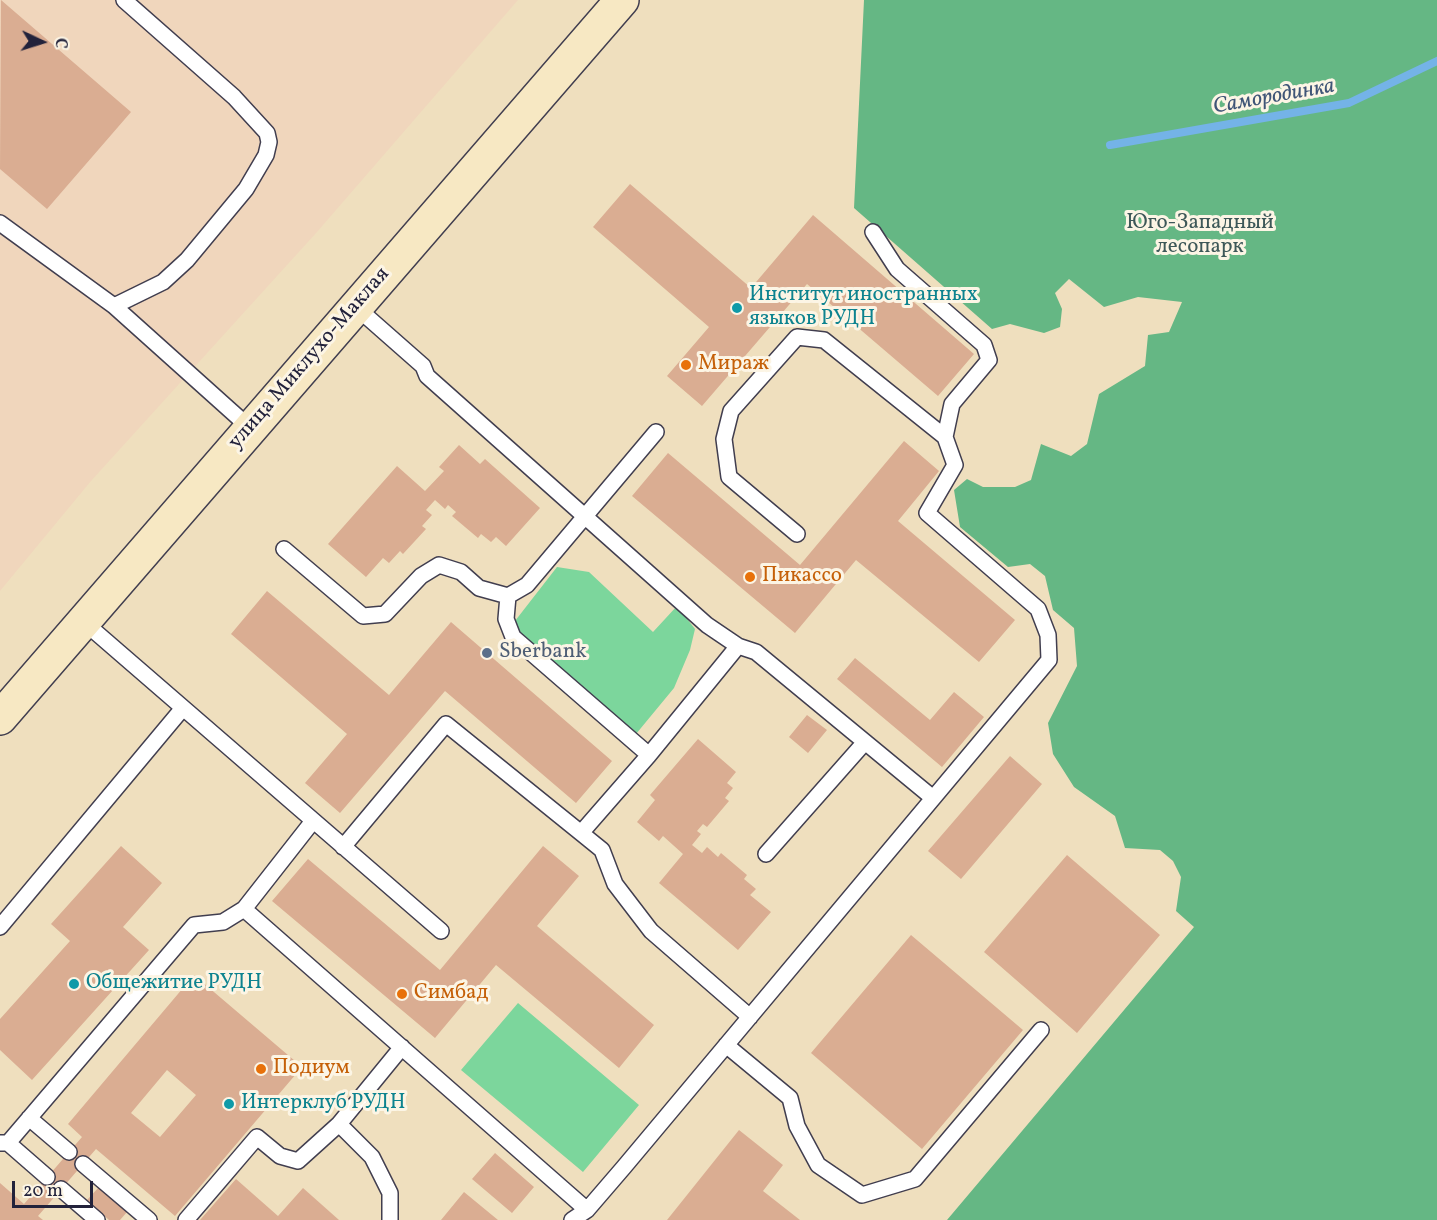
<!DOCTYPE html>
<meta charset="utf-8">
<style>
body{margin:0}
#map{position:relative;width:1437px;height:1220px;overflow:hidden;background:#efdfbe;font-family:Vollkorn,serif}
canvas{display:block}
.north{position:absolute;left:12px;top:12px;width:60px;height:60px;-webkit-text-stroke:4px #fcf5e5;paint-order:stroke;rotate:94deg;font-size:16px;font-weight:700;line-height:24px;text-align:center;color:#22223b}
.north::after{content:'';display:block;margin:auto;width:21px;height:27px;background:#22223b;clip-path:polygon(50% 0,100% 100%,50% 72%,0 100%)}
.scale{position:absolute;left:12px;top:1181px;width:81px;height:27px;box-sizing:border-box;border:3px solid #22223b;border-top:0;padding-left:8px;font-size:18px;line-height:21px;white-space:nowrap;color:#22223b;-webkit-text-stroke:4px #fcf5e5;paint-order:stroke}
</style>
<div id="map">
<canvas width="1437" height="1220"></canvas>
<div class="north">С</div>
<div class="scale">20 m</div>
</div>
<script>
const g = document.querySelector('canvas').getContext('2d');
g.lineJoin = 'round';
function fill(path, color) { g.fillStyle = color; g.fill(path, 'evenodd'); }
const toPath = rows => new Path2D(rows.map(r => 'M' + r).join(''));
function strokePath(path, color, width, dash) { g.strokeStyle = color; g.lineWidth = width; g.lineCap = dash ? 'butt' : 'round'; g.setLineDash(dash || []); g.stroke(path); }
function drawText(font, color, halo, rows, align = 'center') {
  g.font = font + ' Vollkorn,serif'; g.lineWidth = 6; g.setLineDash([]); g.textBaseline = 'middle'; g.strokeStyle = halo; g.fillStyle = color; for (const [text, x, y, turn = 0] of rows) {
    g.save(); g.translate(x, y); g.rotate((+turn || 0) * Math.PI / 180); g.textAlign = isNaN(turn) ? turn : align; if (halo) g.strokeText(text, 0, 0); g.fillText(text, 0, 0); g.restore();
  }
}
const built = toPath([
 [0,0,518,0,317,232,91,481,0,591]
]);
const green = toPath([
 [557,567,589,572,653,632,677,606,695,629,690,650,674,688,636,734,518,634,515,621],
 [518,1003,639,1105,583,1172,461,1070]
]);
const forest = toPath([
 [864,0,1437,0,1437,1220,947,1220,1194,927,1176,911,1181,877,1173,861,1160,850,1125,848,1115,816,1074,787,1053,754,1048,723,1077,666,1074,628,1053,610,1045,576,1030,564,1008,567,960,527,954,490,967,479,983,487,1015,487,1031,480,1041,444,1071,456,1087,444,1099,394,1145,366,1148,335,1169,332,1182,302,1138,297,1104,307,1069,279,1055,293,1062,309,1060,327,1044,333,1010,324,992,329,854,208]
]);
const stream = toPath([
 [1110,145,1349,103,1437,61]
]);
const building = toPath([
 [1,0,131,112,47,209,0,169],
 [630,184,751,288,813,215,974,354,938,396,807,284,702,406,667,376,709,327,593,227],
 [904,441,939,471,898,521,1015,620,979,662,856,560,795,633,632,496,668,453,800,565],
 [459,445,480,464,485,459,540,508,506,546,496,537,491,542,481,534,478,538,452,516,456,512,448,505,445,509,435,500,426,510,432,515,422,526,426,529,403,554,400,551,389,563,383,558,366,577,328,544,397,466,425,491,444,471,439,467],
 [267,591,389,695,451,622,612,761,576,803,445,691,340,813,305,783,347,734,231,634],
 [855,658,930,720,954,692,984,717,942,767,837,679],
 [807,715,827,730,808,753,789,737],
 [698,739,736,772,727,783,733,788,725,798,729,801,707,827,703,824,697,831,701,834,692,845,702,853,707,847,718,857,721,853,747,875,744,879,756,889,750,895,771,912,738,950,659,883,683,854,663,836,659,841,637,822,655,800,650,795],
 [1010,756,1042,784,961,879,928,851],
 [121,846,162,883,123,927,149,950,32,1080,0,1050,0,1019,70,941,51,924],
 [543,846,579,876,537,926,654,1025,619,1068,496,965,435,1038,272,901,308,859,440,970],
 [1067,855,1160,935,1077,1033,984,952],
 [911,935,1023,1030,922,1149,811,1053],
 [194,975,302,1067,175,1216,96,1149,38,1216,43,1220,0,1220,0,1183,24,1204,82,1137,68,1124],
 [167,1070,196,1095,160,1137,131,1113],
 [739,1130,783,1165,763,1191,800,1220,667,1220],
 [495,1153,534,1187,512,1213,472,1179],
 [236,1179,278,1216,303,1188,339,1220,200,1220],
 [99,1187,127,1212,120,1220,109,1220,87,1200],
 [464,1192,498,1220,441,1220]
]);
const lane = toPath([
 [124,0,234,97,267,133,269,142,266,155,246,189,187,260,163,282,114,306,250,428],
 [0,223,114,306],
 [873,232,897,269,984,345,989,360,952,404,945,437],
 [356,307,423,366,427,376,707,625,738,646,756,652,933,798],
 [284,549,363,616,385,614,421,576,439,565,461,572,479,588,508,596,527,585,656,432],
 [84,622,441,931],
 [649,755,738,646],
 [581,833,602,850,615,884,651,931,750,1017],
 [343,847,446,724,581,833,649,755,513,637,506,619,508,596],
 [766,854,865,742],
 [244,909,587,1210],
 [0,927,183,708],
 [726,1045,790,1098,797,1126,818,1165,862,1195,915,1179,1041,1030],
 [29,1118,69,1152],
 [339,1124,402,1047],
 [0,1143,8,1143,194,925,223,922,244,909,313,821],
 [8,1143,47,1177],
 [83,1164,149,1220],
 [61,1189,97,1220],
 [186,1220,257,1137,280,1156,298,1161,339,1124,372,1157,390,1193,390,1220],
 [572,1220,587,1210,624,1167,1049,660,1048,635,1038,609,927,513,955,465,945,437,824,340,797,337,731,411,724,439,729,477,797,534]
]);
const secondary = toPath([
 [0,718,622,0]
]);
const markers = [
 [737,308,6,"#0f9aa8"],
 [686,365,6,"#e8710a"],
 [750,577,6,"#e8710a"],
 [487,653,6,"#5c6f8a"],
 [74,984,6,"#0f9aa8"],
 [402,994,6,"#e8710a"],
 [261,1069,6,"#e8710a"],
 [229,1104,6,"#0f9aa8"]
];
const parkNames = [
 ["Юго-Западный",1200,224],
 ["лесопарк",1200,248]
];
const cultureNames = [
 ["Институт иностранных",749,296],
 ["языков РУДН",749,320],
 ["Общежитие РУДН",86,984],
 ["Интерклуб РУДН",241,1104]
];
const streetNames = [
 ["улица Миклухо-Маклая",310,359,-49]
];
const foodNames = [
 ["Мираж",698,365],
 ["Пикассо",762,577],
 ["Симбад",414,994],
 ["Подиум",273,1069]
];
const serviceNames = [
 ["Sberbank",499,653]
];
const waterNames = [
 ["Самородинка",1274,98,-10]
];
fill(built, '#f0d6bc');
fill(green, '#7cd69c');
fill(forest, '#65b784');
strokePath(stream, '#74b3e7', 8);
fill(building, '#daad92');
strokePath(lane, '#413e4f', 18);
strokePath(secondary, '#413e4f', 36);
strokePath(lane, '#fff', 15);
strokePath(secondary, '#f7e8c3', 33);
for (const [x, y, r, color] of markers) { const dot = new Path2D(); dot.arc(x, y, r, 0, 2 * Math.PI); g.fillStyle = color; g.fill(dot); strokePath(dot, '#fcf5e5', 2); }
drawText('21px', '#3d5858', '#fcf5e5', parkNames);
drawText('21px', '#0d838f', '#fcf5e5', cultureNames, 'left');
drawText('21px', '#22223b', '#fcf5e5', streetNames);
drawText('21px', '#c56008', '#fcf5e5', foodNames, 'left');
drawText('21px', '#4e5e75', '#fcf5e5', serviceNames, 'left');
drawText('italic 22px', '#3f5577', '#fcf5e5', waterNames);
</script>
